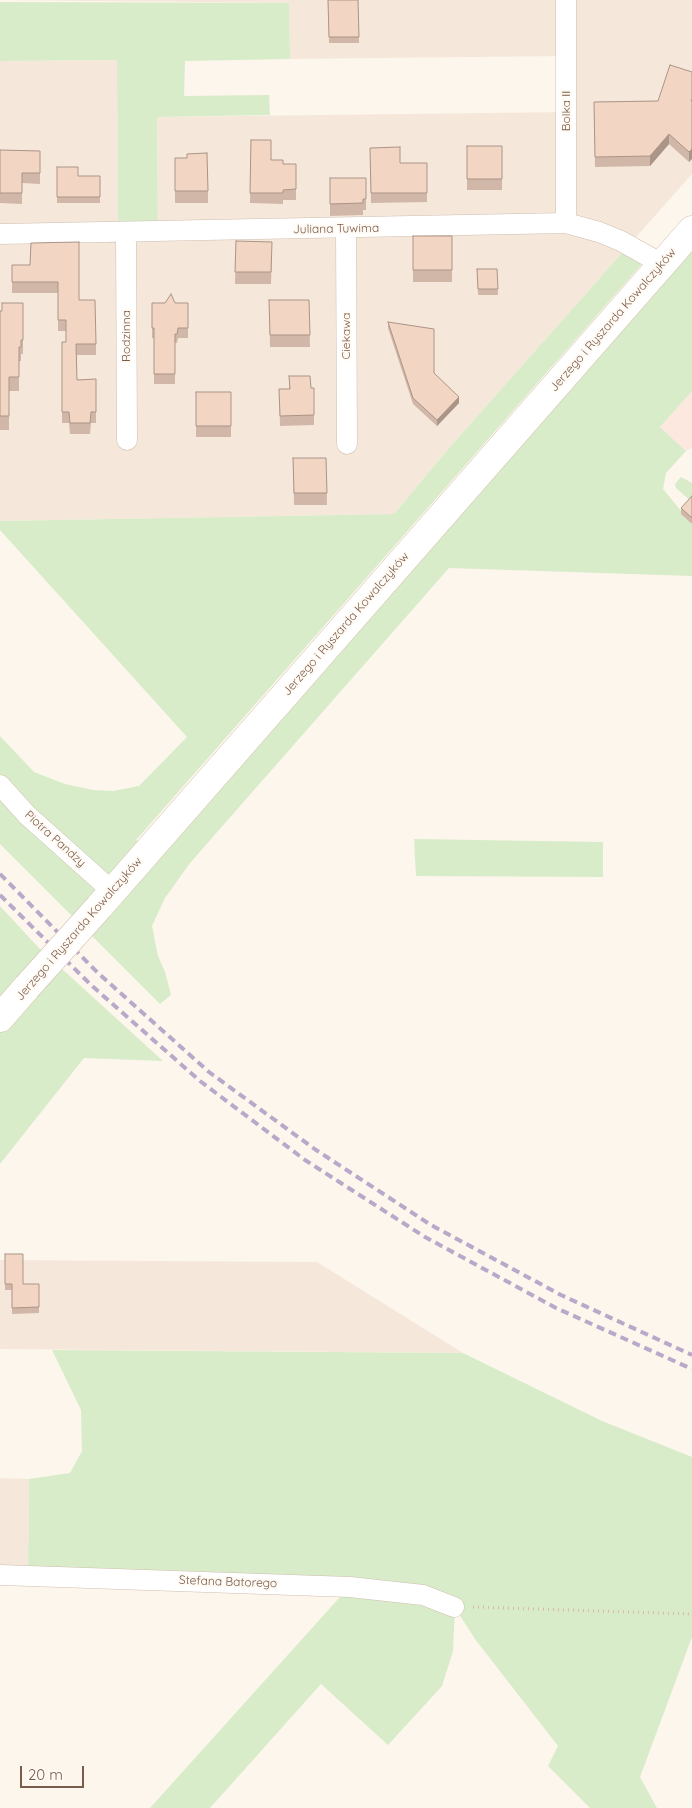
<!DOCTYPE html>
<meta charset="utf-8">
<style>
body{margin:0}
#map{position:relative;width:692px;height:1808px;overflow:hidden;background:#fdf6ec;font-family:Quicksand,sans-serif}
canvas{display:block}
.scale{position:absolute;left:20px;top:1766px;width:64px;height:22px;box-sizing:border-box;border:2px solid #7a5c4d;border-top:0;padding-left:6px;font-size:15px;line-height:18px;white-space:nowrap;color:#7a5c4d;-webkit-text-stroke:4px #fffaf3;paint-order:stroke}
</style>
<div id="map">
<canvas width="692" height="1808"></canvas>
<div class="scale">20 m</div>
</div>
<script>
const g = document.querySelector('canvas').getContext('2d');
g.lineJoin = 'round';
function fill(path, color) { g.fillStyle = color; g.fill(path, 'evenodd'); }
const toPath = rows => new Path2D(rows.map(r => 'M' + r).join(''));
function strokePath(path, color, width, dash) { g.strokeStyle = color; g.lineWidth = width; g.lineCap = dash ? 'butt' : 'round'; g.setLineDash(dash || []); g.stroke(path); }
function drawText(font, color, halo, rows, align = 'center') {
  g.font = font + ' Quicksand,sans-serif'; g.lineWidth = 4; g.setLineDash([]); g.textBaseline = 'middle'; g.strokeStyle = halo; g.fillStyle = color; for (const [text, x, y, turn = 0] of rows) {
    g.save(); g.translate(x, y); g.rotate((+turn || 0) * Math.PI / 180); g.textAlign = isNaN(turn) ? turn : align; if (halo) g.strokeText(text, 0, 0); g.fillText(text, 0, 0); g.restore();
  }
}
const residential = toPath([
 [0,0,692,0,692,174,449,448,394,514,0,521,0,61,117,60,118,232,158,232,157,117,566,112,566,56,290,59,289,3],
 [0,1260,317,1262,463,1353,0,1349],
 [0,1478,29,1479,28,1576,0,1575]
]);
const commercial = toPath([
 [692,391,692,448,686,451,660,427]
]);
const green = toPath([
 [0,2,289,3,290,59,185,61,184,96,269,95,270,115,157,117,158,232,118,233,117,60,0,61],
 [692,241,692,391,660,427,686,451,666,473,663,489,692,524,692,576,449,568,190,863,165,898,152,926,158,956,165,972,171,995,160,1004,0,844,0,736,34,772,65,784,93,790,113,791,139,786,187,737,0,530,0,521,394,514,449,448,629,245,649,256,136,840,152,846],
 [681,477,692,483,692,502,676,488,675,484],
 [414,839,603,842,603,877,416,876],
 [0,906,38,947,163,1061,84,1058,0,1164],
 [52,1350,463,1353,602,1421,692,1457,692,1637,640,1777,657,1808,590,1808,548,1766,558,1746,475,1639,455,1608,453,1651,442,1686,388,1745,321,1684,210,1808,150,1808,349,1587,28,1576,29,1479,70,1473,82,1451,81,1410]
]);
const path = toPath([
 [473,1607,692,1614]
]);
const street = toPath([
 [566,0,566,223],
 [346,229,347,444],
 [126,233,127,440],
 [0,234,566,223,599,232,621,241,662,264],
 [0,785,27,815,112,891],
 [0,1575,350,1587,423,1595,454,1607]
]);
const secondary = toPath([
 [99,907,692,230],
 [0,1018,27,987]
]);
const rail = toPath([
 [0,874,98,973,209,1072,316,1150,431,1225,561,1295,692,1355],
 [0,895,91,985,200,1081,305,1160,425,1237,556,1308,692,1369]
]);
const secondaryBridge = toPath([
 [27,987,99,907]
]);
const wall = toPath([
 [328,0,358,0,359,43,329,43],
 [692,72,689,162,669,144,650,166,595,167,594,102,658,101],
 [251,140,271,160,283,164,296,164,296,200,283,200,283,204,250,203],
 [467,146,502,146,502,190,467,190],
 [370,148,400,163,427,163,427,202,371,203],
 [0,150,40,151,40,184,22,183,22,204,0,203],
 [175,158,208,191,208,203,175,203],
 [57,167,78,176,100,176,100,203,57,203],
 [330,178,366,178,366,210,363,210,363,215,330,216],
 [413,236,452,236,452,282,413,282],
 [236,241,272,254,271,284,235,284],
 [31,243,79,300,96,344,96,355,77,355,77,380,96,379,96,423,91,423,90,434,70,434,69,423,62,423,62,342,66,342,66,331,58,331,58,293,12,293,12,265,30,265],
 [477,269,497,269,498,295,478,295],
 [269,300,309,300,310,347,270,347],
 [23,303,23,354,21,354,21,361,19,361,19,391,9,391,9,430,0,430,0,311,2,311],
 [152,303,188,303,188,338,178,338,177,343,175,343,175,384,154,384,154,338,152,338],
 [388,322,459,403,437,426,413,404,388,328],
 [289,376,311,388,314,388,314,425,280,426,279,389,289,389],
 [196,392,231,392,231,437,196,437],
 [293,458,326,458,327,505,294,505],
 [692,496,692,524,681,514,681,508],
 [5,1254,23,1284,39,1284,39,1313,12,1314,12,1290,5,1290]
]);
const shadedWall = toPath([
 [669,134,669,144,650,166,650,156],
 [692,149,692,159,689,162,689,152],
 [459,397,459,403,437,426,437,420]
]);
const building = toPath([
 [328,0,358,0,359,37,329,37,328,0],
 [670,65,692,72,692,99,691,101,692,101,692,149,689,152,669,134,650,156,595,157,594,102,658,101,670,65],
 [251,140,271,140,271,160,283,160,283,164,296,164,296,189,283,190,283,193,250,193,251,140],
 [467,146,502,146,502,179,467,179,467,146],
 [400,147,400,163,427,163,427,193,371,193,370,148,400,147],
 [0,150,40,151,40,173,22,173,22,193,0,193,0,150],
 [207,153,208,191,175,191,175,158,187,158,187,154,207,153],
 [57,167,78,167,78,176,100,176,100,197,57,197,57,167],
 [330,178,366,178,366,199,363,199,363,203,330,204,330,178],
 [413,236,452,236,452,270,413,270,413,236],
 [236,241,272,242,271,272,235,272,236,241],
 [79,242,79,300,95,300,96,344,76,344,77,380,96,379,96,412,91,412,90,423,70,423,69,412,62,412,62,342,66,342,66,320,58,320,58,282,12,282,12,265,30,265,31,243,79,242],
 [477,269,497,269,498,289,478,289,477,269],
 [171,294,175,303,188,303,188,328,178,328,177,334,175,334,175,374,154,374,154,328,152,328,152,303,165,303,171,294],
 [269,300,309,300,310,335,270,335,269,300],
 [2,303,23,303,23,340,21,340,21,347,19,347,19,377,9,377,9,416,0,416,0,311,2,311,2,303],
 [388,322,434,329,434,373,459,397,437,420,413,398,388,322],
 [289,376,310,376,311,388,314,388,314,415,280,416,279,389,290,389,289,376],
 [196,392,231,392,231,426,196,426,196,392],
 [293,458,326,458,327,493,294,493,293,458],
 [692,496,692,518,681,508,692,496],
 [5,1254,23,1254,23,1284,39,1284,39,1307,12,1308,12,1284,5,1284,5,1254]
]);
const streetNames = [
 ["Bolka II",566,111,-90],
 ["Juliana Tuwima",336,229,-1],
 ["Jerzego i Ryszarda Kowalczyków",613,320,-49],
 ["Rodzinna",126,336,-90],
 ["Ciekawa",346,336,-90],
 ["Jerzego i Ryszarda Kowalczyków",346,624,-49],
 ["Piotra Pandzy",55,839,42],
 ["Jerzego i Ryszarda Kowalczyków",79,929,-49],
 ["Stefana Batorego",228,1582,2]
];
fill(residential, '#f5e8da');
fill(commercial, '#fde8e0');
fill(green, '#d8ecc9');
strokePath(street, '#d1beb0', 21);
strokePath(secondary, '#d6c0b0', 29);
strokePath(path, '#d9b8a5', 3, [1, 4]);
strokePath(street, '#fff', 20);
strokePath(secondary, '#fff', 28);
strokePath(rail, '#b9a8c9', 4, [8, 5]);
strokePath(secondaryBridge, '#d6c0b0', 29, []);
strokePath(secondaryBridge, '#fff', 28);
fill(wall, '#d1b7a8');
fill(shadedWall, '#aa9588');
fill(building, '#f3d5c3');
strokePath(building, '#aa9588', 1);
drawText('12px', '#7a5c4d', '#fffaf3', streetNames);
</script>
